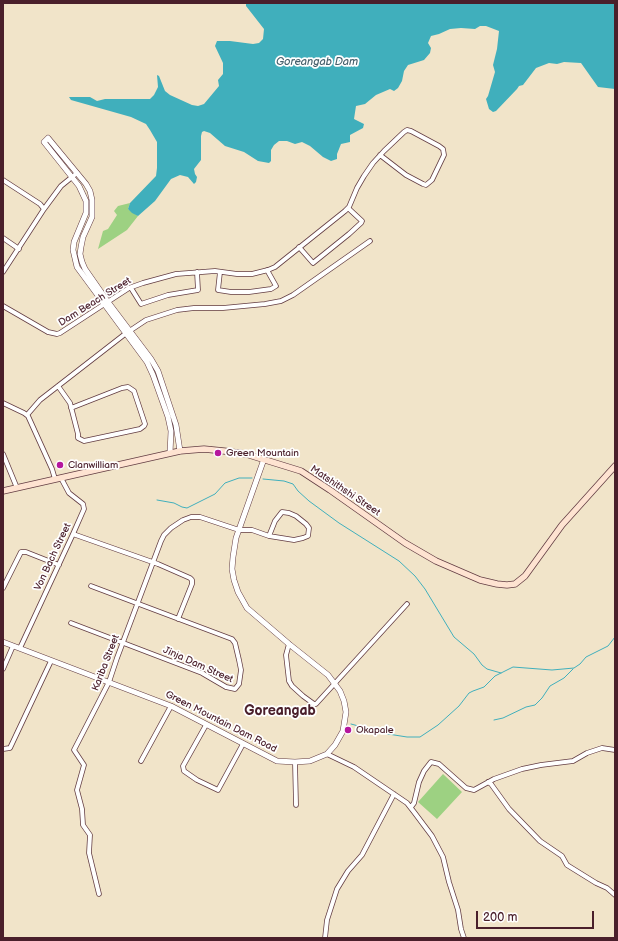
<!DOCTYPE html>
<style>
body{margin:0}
#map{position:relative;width:618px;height:941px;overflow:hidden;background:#f1e4c9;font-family:"Balsamiq Sans",sans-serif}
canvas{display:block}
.frame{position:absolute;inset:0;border:4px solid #4a1f2b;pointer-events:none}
.scale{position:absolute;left:476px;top:911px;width:118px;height:18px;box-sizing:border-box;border:2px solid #4a1f2b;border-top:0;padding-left:5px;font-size:12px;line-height:14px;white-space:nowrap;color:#4a1f2b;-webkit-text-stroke:3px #fff;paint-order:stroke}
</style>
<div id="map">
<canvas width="618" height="941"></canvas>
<div class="frame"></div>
<div class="scale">200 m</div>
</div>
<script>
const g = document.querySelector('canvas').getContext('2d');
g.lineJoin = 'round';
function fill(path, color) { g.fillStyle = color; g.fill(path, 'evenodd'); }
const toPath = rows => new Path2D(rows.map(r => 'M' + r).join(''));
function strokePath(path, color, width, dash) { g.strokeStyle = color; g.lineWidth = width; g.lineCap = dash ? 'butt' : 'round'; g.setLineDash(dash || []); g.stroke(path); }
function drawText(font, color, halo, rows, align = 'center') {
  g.font = font + ' "Balsamiq Sans",sans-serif'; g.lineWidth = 3.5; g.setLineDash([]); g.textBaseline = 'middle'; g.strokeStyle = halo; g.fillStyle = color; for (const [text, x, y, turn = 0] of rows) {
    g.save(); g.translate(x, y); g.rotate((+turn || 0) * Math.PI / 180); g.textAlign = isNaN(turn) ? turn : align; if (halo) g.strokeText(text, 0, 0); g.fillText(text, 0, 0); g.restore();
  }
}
const green = toPath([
 [130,203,128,209,138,216,127,230,98,249,103,231,108,229,117,215,114,211,118,206],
 [443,774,462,792,437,819,418,802]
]);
const water = toPath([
 [246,3,615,3,615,89,598,87,581,63,564,62,557,64,549,63,536,68,523,85,519,86,517,89,496,111,493,112,489,109,486,99,488,96,495,72,493,65,497,49,499,31,486,26,480,26,475,29,461,28,450,29,439,34,431,36,428,43,431,48,430,53,424,60,408,65,404,71,402,81,398,88,394,91,390,89,376,95,365,104,356,106,354,119,364,124,363,128,350,135,350,142,341,144,337,154,337,159,331,161,323,157,310,146,302,142,295,144,287,141,279,141,274,145,271,150,271,161,269,163,258,161,244,152,225,146,210,133,204,131,202,132,201,136,201,160,194,169,195,174,197,177,196,182,194,184,188,177,180,175,171,179,155,201,138,216,132,213,128,209,130,203,156,176,157,168,157,142,150,130,146,124,131,117,71,100,69,97,90,97,97,101,105,99,150,99,154,95,158,87,157,75,159,76,165,91,170,95,192,105,198,106,204,104,219,86,218,80,223,74,223,63,215,46,217,41,230,41,253,44,259,43,263,39,264,29,246,6]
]);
const stream = toPath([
 [263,479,284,481,293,484,298,491,309,501,339,523,399,561,415,576,425,589,454,637,474,654,482,665,487,669,501,673],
 [157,500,174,503,182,507,187,508,215,494,225,483,239,478,252,478],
 [494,720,503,718,526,707,535,705,542,698,550,686,564,678,573,669],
 [351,724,388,734,407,737,420,737,438,725,459,706,469,693,473,691,484,687,495,676,513,667,552,670,574,668,580,664,586,657,608,646,615,637]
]);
const minor = toPath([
 [3,180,40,204,44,209],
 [3,238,19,249],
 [299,247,313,263,349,234,361,223,362,221,348,208],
 [3,272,44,209,61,186,77,173],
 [220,272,218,290,231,292,249,292,271,289,276,286,267,270],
 [131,288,141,304,168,295,198,290,197,272],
 [3,306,48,332,57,334,60,333,129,288,143,283,176,274,215,271,237,274,252,274,268,270,275,267,345,211,349,207,357,188,364,176,373,163,384,151,404,132,407,130,411,131,439,146,443,149,444,155,432,180,426,185,423,184,406,175,380,155],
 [58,386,70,403,78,434,78,438,84,441,140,429,144,426,145,424,134,391,128,387,122,388,71,408],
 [3,403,24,413,28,416,52,469,55,479],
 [27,415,40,400,125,334,146,320,177,310,194,308,223,308,265,304,281,301,293,295,370,241],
 [3,454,17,488],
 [73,534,158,564,190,578,192,580,192,584,178,619],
 [3,588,21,552,26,552,59,565],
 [71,623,202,673,226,687,235,689,239,684,241,670,239,660,235,643,232,639,91,586],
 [289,644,286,655,289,681,292,686,303,696,314,704,316,704,407,604],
 [20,648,73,534,84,509,83,504,69,493,61,478],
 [3,669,13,646],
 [206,725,183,766,184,771,197,780,218,790,243,744],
 [3,749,10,748,51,661],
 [327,754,354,767,407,803,414,812,432,836,443,857,449,882,458,910,461,929,464,938],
 [141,761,171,706],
 [295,762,296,805],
 [488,782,491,784,509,809,540,841,562,856,567,865,596,883,607,888,615,895],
 [411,807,414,803,419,782,424,771,431,762,439,764,466,788,474,790,494,779,522,769,541,765,573,761,587,753,602,748,615,750],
 [99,894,89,853,90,835,83,825,82,809,77,790,84,765,74,750,109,682,117,658,161,541,164,535,171,528,183,520,191,517,200,517,239,530,252,530,269,536,294,540,303,538,308,536,309,528,306,524,296,516,289,513,282,512,275,521,269,536],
 [325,938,327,920,337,889,348,871,362,855,394,794]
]);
const tertiary = toPath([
 [170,453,171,431,168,417,153,375,147,362,77,267,73,250,74,242,86,213,86,201,79,186,44,142,48,138,86,184,90,191,92,200,92,217,83,237,81,247,80,254,82,262,85,269,108,302,151,359,158,371,176,425,180,451],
 [3,642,171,706,277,761,295,762,310,761,327,754,335,745,343,731,346,712,344,701,340,691,328,675,289,644,247,608,238,592,234,580,232,569,233,557,236,538,264,459]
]);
const secondary = toPath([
 [3,491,180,451,204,449,224,451,246,454,301,471,330,490,405,543,436,561,480,580,497,584,507,585,515,584,525,576,562,525,615,466]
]);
const markers = [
 [218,453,4,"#b5179e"],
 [60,465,4,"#b5179e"],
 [348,730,4,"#b5179e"]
];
const streetNames = [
 ["Dam Beach Street",95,302,-32],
 ["Matshithshi Street",345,491,34],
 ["Von Bach Street",53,557,-65],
 ["Kariba Street",106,663,-69],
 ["Jinja Dam Street",198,665,24],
 ["Green Mountain Dam Road",221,722,27]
];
const poiNames = [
 ["Green Mountain",226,453],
 ["Clanwilliam",68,465],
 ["Okapale",356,730]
];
const waterNames = [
 ["Goreangab Dam",317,62]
];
const districtNames = [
 ["Goreangab",280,711]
];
fill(green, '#9dd182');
fill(water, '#40afbc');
strokePath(stream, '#40afbc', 1);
strokePath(minor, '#633d43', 5.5);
strokePath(tertiary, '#633d43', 6);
strokePath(secondary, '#633d43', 7);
strokePath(minor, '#fff', 4);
strokePath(tertiary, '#fff', 5);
strokePath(secondary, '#fee3d1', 5.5);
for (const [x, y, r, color] of markers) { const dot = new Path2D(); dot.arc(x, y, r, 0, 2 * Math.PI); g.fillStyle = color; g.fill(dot); strokePath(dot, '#fff', 1.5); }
drawText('10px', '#4a1f2b', '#fff', streetNames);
drawText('10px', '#4a1f2b', '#fff', poiNames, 'left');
drawText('italic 11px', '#46606c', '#fff', waterNames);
drawText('bold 14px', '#4a1f2b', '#fff', districtNames);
</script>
